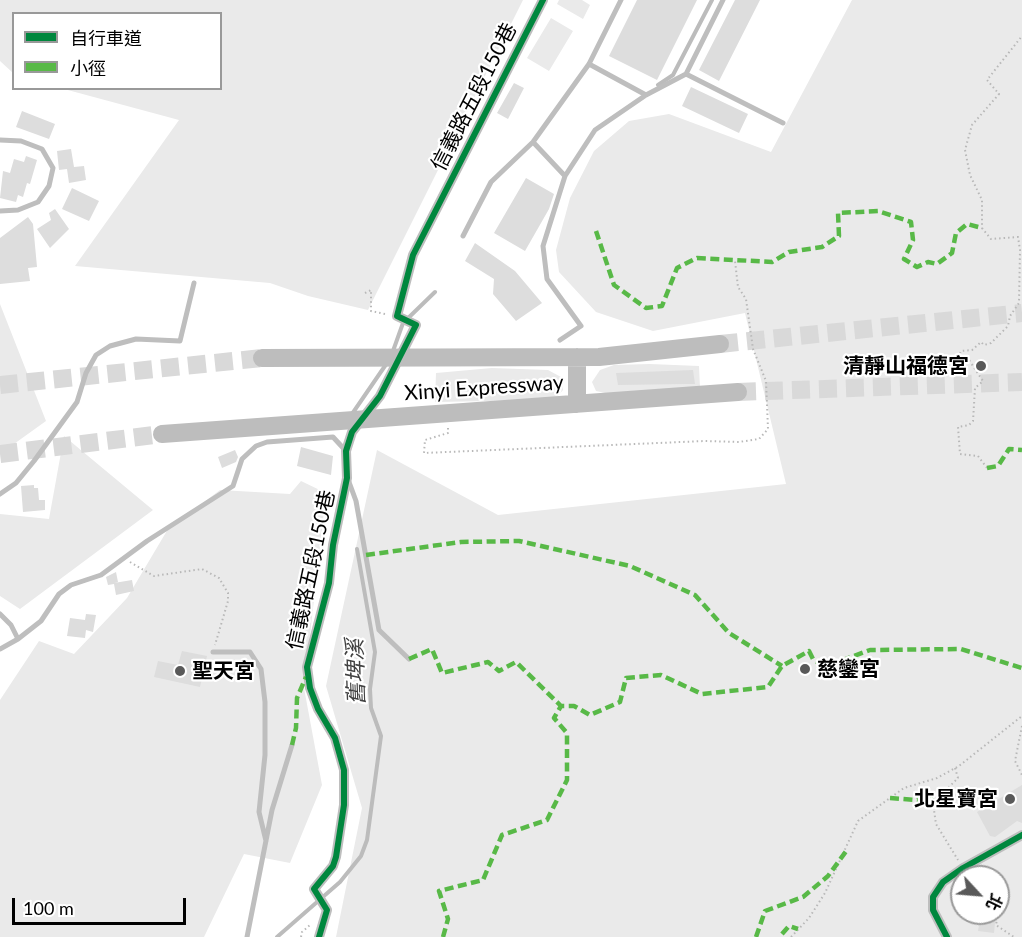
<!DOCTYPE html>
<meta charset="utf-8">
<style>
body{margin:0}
#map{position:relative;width:1022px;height:937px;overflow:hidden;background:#fff;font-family:Lato,"Noto Sans TC",sans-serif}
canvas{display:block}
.legend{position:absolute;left:12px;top:12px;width:210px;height:78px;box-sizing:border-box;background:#fff;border:2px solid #999;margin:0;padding:8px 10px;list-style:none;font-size:18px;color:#000}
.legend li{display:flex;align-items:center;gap:12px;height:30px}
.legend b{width:30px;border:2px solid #999}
.north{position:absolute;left:950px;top:865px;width:60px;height:60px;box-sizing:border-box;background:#fff;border:2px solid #999;border-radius:50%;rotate:116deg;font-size:16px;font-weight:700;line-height:24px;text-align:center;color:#000}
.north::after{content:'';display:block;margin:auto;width:21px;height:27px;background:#595959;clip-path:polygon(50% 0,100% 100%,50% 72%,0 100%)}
.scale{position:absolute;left:12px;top:898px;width:174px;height:27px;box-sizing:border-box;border:3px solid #000;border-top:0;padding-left:8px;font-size:18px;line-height:21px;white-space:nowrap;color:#000;-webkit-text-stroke:4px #fff;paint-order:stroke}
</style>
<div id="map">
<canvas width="1022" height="937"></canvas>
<ul class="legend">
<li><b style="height:8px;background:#00873e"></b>自行車道</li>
<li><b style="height:8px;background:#58b947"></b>小徑</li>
</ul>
<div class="north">北</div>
<div class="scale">100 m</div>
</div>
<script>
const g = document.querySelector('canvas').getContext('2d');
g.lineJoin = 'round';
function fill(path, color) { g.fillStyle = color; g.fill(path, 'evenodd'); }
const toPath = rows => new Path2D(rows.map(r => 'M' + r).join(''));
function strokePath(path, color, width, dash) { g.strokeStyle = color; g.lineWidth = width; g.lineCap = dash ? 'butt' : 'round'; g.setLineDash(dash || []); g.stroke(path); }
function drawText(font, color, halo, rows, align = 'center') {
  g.font = font + ' Lato,"Noto Sans TC",sans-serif'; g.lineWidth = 4.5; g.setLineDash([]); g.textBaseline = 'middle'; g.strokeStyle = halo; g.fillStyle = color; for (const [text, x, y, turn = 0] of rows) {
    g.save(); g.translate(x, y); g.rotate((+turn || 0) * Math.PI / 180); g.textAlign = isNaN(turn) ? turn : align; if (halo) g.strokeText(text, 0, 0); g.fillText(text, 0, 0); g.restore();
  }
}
const green = toPath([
 [0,0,523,0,368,310,308,296,270,283,75,266,179,120,64,89,220,88,220,14,14,14,13,73,0,61],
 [559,0,582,0,590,5,583,19,557,4],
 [852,0,1022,0,1022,937,336,937,362,808,326,686,377,450,498,515,786,484,745,313,653,331,596,312,559,272,556,250,570,198,594,151,629,121,669,114,771,152],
 [962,877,998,877,998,913,962,913],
 [551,18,573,31,549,71,527,58],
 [0,304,46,421,0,454],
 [650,364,699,366,700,388,610,394,596,391,592,382,600,370,614,365],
 [492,368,548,370,561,377,563,390,556,398,545,400,435,402,436,373],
 [64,436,153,510,20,609,0,596,0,514,49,519],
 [301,481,326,493,304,688,322,785,290,863,244,854,204,937,0,937,0,700,39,641,74,654,127,598,168,529,220,490,290,494]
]);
const stream = toPath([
 [658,85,673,75,712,0],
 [393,351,403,323,435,292],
 [352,414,387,363],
 [277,937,340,882,361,856,367,840,381,736,371,708,370,689,375,652,357,549]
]);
const building = toPath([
 [637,0,697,0,657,80,609,56],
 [735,0,760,0,719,81,699,70],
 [514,83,524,88,508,119,497,113],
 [691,87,748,114,739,133,682,106],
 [22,111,55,124,49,139,16,127],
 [71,149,74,167,84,166,86,180,69,183,67,169,59,170,57,151],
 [26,156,37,160,30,184,27,183,23,197,18,195,16,202,0,198,3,171,10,173,14,159,24,162],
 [526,178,554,194,549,209,525,251,494,233],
 [72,188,99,201,89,221,62,209],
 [55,209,69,229,50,248,37,229,51,220,49,213],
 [28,217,33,224,37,267,28,268,30,281,0,284,0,238],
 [475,243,515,271,542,303,516,321,493,294,494,279,465,261],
 [693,370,695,384,686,384,618,385,616,373],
 [301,447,333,456,331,475,297,466],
 [235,450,238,457,236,462,222,468,218,457],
 [34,485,34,488,38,488,39,500,45,500,45,510,23,512,21,486],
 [116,572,118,582,114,583,132,580,134,591,116,595,114,584,108,585,106,577],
 [86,614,96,615,93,632,86,630,85,638,67,636,70,618,85,620],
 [182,651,207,656,200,687,154,677,158,661,178,665],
 [1022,785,1022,823,1017,821,995,837,990,836,977,812],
 [981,913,996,913,994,933,978,931]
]);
const trunkTunnel = toPath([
 [720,344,1022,313],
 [0,385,262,358],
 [738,392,1022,382],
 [0,454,162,434]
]);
const path = toPath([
 [365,293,371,290,371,311,385,314],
 [448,428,448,433,425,440,424,453,705,441,739,442,759,439,768,429,766,381,753,349,746,299,738,287,735,261],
 [987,468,978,456,960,454,958,427,969,425,973,421,975,388,983,381,967,357,956,362,961,351,972,350,981,342,984,345,991,343,1008,326,1010,316,1019,303,1020,250,1018,237,991,239,982,228,982,200,970,175,965,150,972,125,999,94,987,80,1022,36],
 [130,562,154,576,202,569,219,578,228,593,228,601,215,645],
 [1022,726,1015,761,1022,775],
 [955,768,958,778,933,803,936,824,958,860],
 [998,893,998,909],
 [998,913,996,925,1014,937],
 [301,937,302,932,311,924],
 [791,937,809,918,825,893,858,821,904,788,937,778,959,766,1022,716]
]);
const service = toPath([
 [589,64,646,95],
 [686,74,783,123],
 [0,140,21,141,42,149,53,168,49,186,38,202,18,210,0,211],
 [533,142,565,176],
 [463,236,491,182,533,142,589,64,621,0],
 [560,340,581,326,547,279,543,246,565,176,595,130,646,95,686,74,723,0],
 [349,482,356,501,379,630,409,659],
 [0,494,16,483,34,461,77,402,86,373,96,355,110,346,136,339,180,341,194,283],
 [0,614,11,625,18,639],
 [0,649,18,639,41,621,59,594,71,585,101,575,147,541,233,486,242,459,256,446,267,442,333,437,345,450],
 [213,652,250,652,261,669,265,702,265,755,259,812,266,841],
 [247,937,272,810,292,745]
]);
const minor = toPath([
 [319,937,327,910,314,889,333,866,336,857,344,805,344,770,335,738,318,709,310,688,307,667,329,583,333,545,347,478,346,451,352,432,380,396,416,325,397,316,413,255,543,0],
 [947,937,933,910,933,897,943,882,963,868,1022,835]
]);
const trunk = toPath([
 [577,357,577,404],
 [262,358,599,357,720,344],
 [162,434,738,392]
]);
const quiet = toPath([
 [596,231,614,285,646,308,662,306,677,268,697,258,772,262,789,252,822,247,839,236,838,213,878,211,911,222,913,240,904,259,917,267,928,262,937,264,952,253,956,233,967,224,982,228],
 [987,468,998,466,1009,449,1022,450],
 [366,555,461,542,519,541,630,566,695,595,729,633,782,666],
 [409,659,432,649,442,673,488,662,499,671,516,662,561,706,574,706,590,715,620,702,626,678,661,675,702,694,768,687,782,666,809,651,814,661,830,665,870,650,961,649,1022,668],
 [292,745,296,728,297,698,306,677],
 [890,798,917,800,930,797,933,803],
 [782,934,789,926,798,929],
 [443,937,448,919,439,891,483,880,502,835,547,820,567,780,567,733,554,718,561,706],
 [756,937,765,911,803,897,828,876,847,850]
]);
const cycleway = toPath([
 [319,937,327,910,314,889,333,866,336,857,344,805,344,770,335,738,318,709,310,688,307,667,329,583,333,545,347,478,346,451,352,432,380,396,416,325,397,316,413,255,543,0],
 [947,937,933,910,933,897,943,882,963,868,1022,835]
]);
const markers = [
 [981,366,6,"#595959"],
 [805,669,6,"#595959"],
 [180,671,6,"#595959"],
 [1010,799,6,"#595959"]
];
const streetNames = [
 ["信義路五段150巷",474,97,-63],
 ["Xinyi Expressway",484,388,-4],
 ["信義路五段150巷",311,570,-78]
];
const poiNames = [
 ["清靜山福德宮",969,366],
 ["慈鑾宮",817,669,"left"],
 ["聖天宮",192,671,"left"],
 ["北星寶宮",998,799]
];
const waterNames = [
 ["舊埤溪",356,672,-92]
];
fill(green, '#eaeaea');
strokePath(stream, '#bcbcbc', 4);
fill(building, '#ddd');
strokePath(trunkTunnel, '#d9d9d9', 18, [18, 9]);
strokePath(path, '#b8b8b8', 2, [1.5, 3]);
strokePath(service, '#bebebe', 5);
strokePath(minor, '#bebebe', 10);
strokePath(trunk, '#bdbdbd', 18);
strokePath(quiet, '#58b947', 4.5, [9, 4.5]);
strokePath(cycleway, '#00873e', 6);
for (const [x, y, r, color] of markers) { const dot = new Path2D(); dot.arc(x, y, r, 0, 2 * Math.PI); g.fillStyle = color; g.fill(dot); strokePath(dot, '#fff', 2); }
drawText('21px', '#000', '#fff', streetNames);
drawText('bold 21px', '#000', '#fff', poiNames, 'right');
drawText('italic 22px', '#414141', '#fff', waterNames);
</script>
